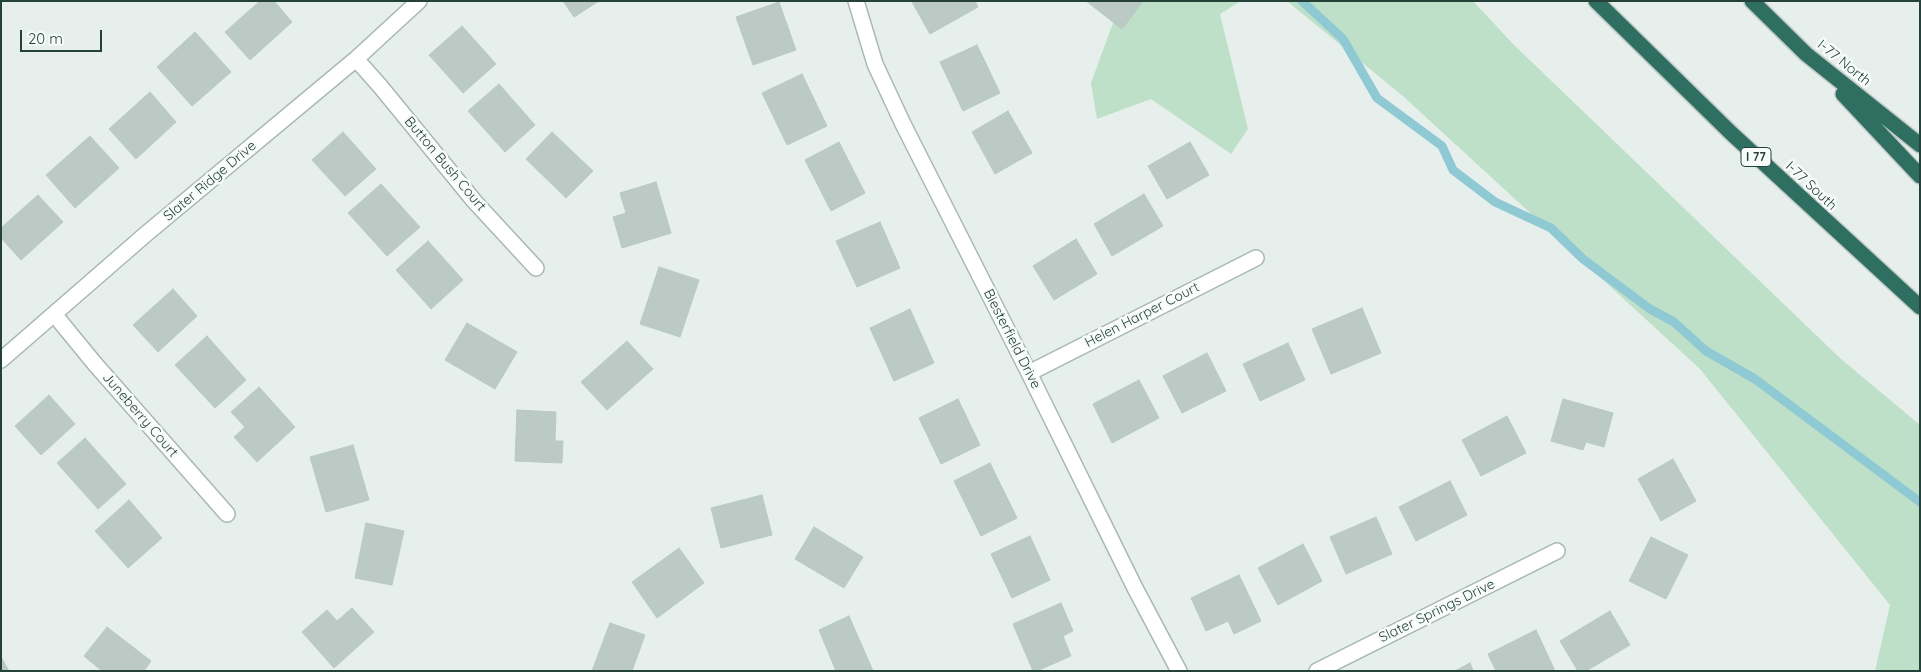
<!DOCTYPE html>
<style>
body{margin:0}
#map{position:relative;width:1921px;height:672px;overflow:hidden;background:#e6efeb;font-family:Quicksand,sans-serif}
canvas{display:block}
.frame{position:absolute;inset:0;border:2px solid #24423a;pointer-events:none}
.scale{position:absolute;left:20px;top:30px;width:82px;height:22px;box-sizing:border-box;border:2px solid #24423a;border-top:0;padding-left:6px;font-size:15px;line-height:18px;white-space:nowrap;color:#24423a;-webkit-text-stroke:4px #f7fbf9;paint-order:stroke}
</style>
<div id="map">
<canvas width="1921" height="672"></canvas>
<div class="frame"></div>
<div class="scale">20 m</div>
</div>
<script>
const g = document.querySelector('canvas').getContext('2d');
g.lineJoin = 'round';
function fill(path, color) { g.fillStyle = color; g.fill(path, 'evenodd'); }
const toPath = rows => new Path2D(rows.map(r => 'M' + r).join(''));
function strokePath(path, color, width, dash) { g.strokeStyle = color; g.lineWidth = width; g.lineCap = dash ? 'butt' : 'round'; g.setLineDash(dash || []); g.stroke(path); }
function drawText(font, color, halo, rows, align = 'center') {
  g.font = font + ' Quicksand,sans-serif'; g.lineWidth = 5; g.setLineDash([]); g.textBaseline = 'middle'; g.strokeStyle = halo; g.fillStyle = color; for (const [text, x, y, turn = 0] of rows) {
    g.save(); g.translate(x, y); g.rotate((+turn || 0) * Math.PI / 180); g.textAlign = isNaN(turn) ? turn : align; if (halo) g.strokeText(text, 0, 0); g.fillText(text, 0, 0); g.restore();
  }
}
const green = toPath([
 [1121,1,1241,1,1220,14,1248,129,1231,154,1151,99,1097,119,1091,83],
 [1287,1,1473,1,1513,44,1841,359,1920,425,1920,671,1875,671,1890,605,1700,369,1404,97]
]);
const stream = toPath([
 [1302,1,1343,39,1377,98,1442,146,1453,170,1495,202,1551,228,1583,259,1650,309,1674,322,1706,351,1755,379,1920,502]
]);
const building = toPath([
 [260,1,274,1,292,22,250,60,225,32,260,1],
 [563,1,599,1,574,17,563,1],
 [975,1,978,7,930,34,912,2,975,1],
 [1086,1,1143,1,1122,29,1086,1],
 [779,2,796,50,753,65,736,17,779,2],
 [462,26,496,64,463,93,429,55,462,26],
 [195,32,231,72,192,106,157,67,195,32],
 [977,45,1000,93,963,111,940,62,977,45],
 [802,74,827,126,787,145,762,93,802,74],
 [499,84,535,125,505,152,468,111,499,84],
 [150,92,176,122,136,159,109,129,150,92],
 [1008,111,1032,153,995,174,972,132,1008,111],
 [343,132,376,169,345,196,312,160,343,132],
 [552,132,593,171,566,198,526,159,552,132],
 [90,136,119,168,75,208,46,175,90,136],
 [839,142,865,193,831,211,805,160,839,142],
 [1190,142,1209,175,1167,199,1148,166,1190,142],
 [656,182,671,233,622,248,613,217,626,213,620,193,656,182],
 [381,184,420,227,387,256,348,213,381,184],
 [1144,194,1163,226,1112,256,1094,224,1144,194],
 [38,195,63,222,21,260,1,238,1,228,38,195],
 [880,222,900,268,857,287,836,241,880,222],
 [1076,239,1097,274,1054,300,1033,266,1076,239],
 [428,241,463,280,431,309,396,270,428,241],
 [659,267,699,280,680,337,640,324,659,267],
 [173,289,197,316,158,352,133,325,173,289],
 [1362,308,1381,353,1331,374,1312,329,1362,308],
 [910,309,934,363,894,381,870,328,910,309],
 [467,323,517,352,495,389,445,360,467,323],
 [207,336,246,380,215,408,175,365,207,336],
 [627,341,653,369,607,410,581,382,627,341],
 [1288,343,1305,380,1260,401,1243,364,1288,343],
 [1207,353,1226,391,1182,413,1163,376,1207,353],
 [1139,380,1159,418,1112,443,1093,404,1139,380],
 [259,387,295,427,257,462,234,437,245,427,231,412,259,387],
 [49,395,75,424,41,455,15,426,49,395],
 [958,399,980,445,941,464,919,418,958,399],
 [1563,399,1613,413,1604,447,1586,442,1583,450,1551,441,1563,399],
 [517,410,556,412,555,441,563,441,562,463,515,461,517,410],
 [1507,416,1526,453,1481,476,1462,440,1507,416],
 [85,438,126,484,98,509,57,463,85,438],
 [353,445,369,500,326,512,310,457,353,445],
 [1673,459,1696,501,1661,521,1638,479,1673,459],
 [990,463,1017,518,981,536,954,481,990,463],
 [1450,481,1467,515,1416,541,1399,507,1450,481],
 [762,495,772,535,721,548,711,508,762,495],
 [129,500,162,538,128,568,95,531,129,500],
 [1376,517,1392,554,1346,574,1330,537,1376,517],
 [366,523,404,531,392,585,355,578,366,523],
 [814,527,863,557,844,588,795,559,814,527],
 [1030,536,1050,580,1012,598,991,554,1030,536],
 [1651,537,1688,555,1666,599,1629,581,1651,537],
 [1303,544,1322,581,1278,605,1258,568,1303,544],
 [679,548,704,583,657,618,632,582,679,548],
 [1239,575,1261,621,1234,634,1228,621,1206,631,1191,598,1239,575],
 [1061,603,1073,631,1063,636,1071,656,1037,671,1033,671,1013,624,1061,603],
 [352,608,374,632,334,668,302,632,327,610,337,621,352,608],
 [1610,611,1630,645,1586,671,1578,671,1560,641,1610,611],
 [849,616,873,671,836,671,819,630,849,616],
 [610,623,645,635,632,671,592,671,610,623],
 [107,627,151,661,144,671,102,671,84,656,107,627],
 [1536,630,1555,671,1496,671,1488,654,1536,630],
 [1,657,9,671,1,671,1,657],
 [1470,663,1473,671,1455,671,1470,663]
]);
const minor = toPath([
 [856,1,875,64,903,124,1029,373,1135,588,1179,671],
 [356,59,380,86,475,202,536,268],
 [54,314,95,364,227,514],
 [1,360,146,234,356,59,419,1],
 [1029,373,1256,258],
 [1317,671,1557,551]
]);
const highway = toPath([
 [1596,1,1731,133,1920,307],
 [1752,1,1806,54,1920,145],
 [1843,94,1920,176]
]);
const shields = [
 [1756,157,30]
];
const shieldNames = [
 ["I 77",1756,157]
];
const streetNames = [
 ["I-77 North",1844,63,39],
 ["Button Bush Court",445,164,50],
 ["Slater Ridge Drive",210,181,-40],
 ["I-77 South",1811,186,43],
 ["Helen Harper Court",1142,315,-27],
 ["Biesterfield Drive",1012,339,63],
 ["Juneberry Court",140,415,49],
 ["Slater Springs Drive",1437,611,-26]
];
fill(green, '#bfe0c8');
strokePath(stream, '#8ec9d4', 9);
fill(building, '#bbcac4');
strokePath(building, '#b8c9c2', 1);
strokePath(minor, '#a8b8b2', 18);
strokePath(highway, '#c2cac8', 18);
strokePath(minor, '#fff', 15);
strokePath(highway, '#2f6f62', 15);
for (const [x, y, w] of shields) { const box = new Path2D(); box.roundRect(x - w / 2, y - 9.5, w, 19, 4); g.fillStyle = '#f7fbf9'; g.fill(box); strokePath(box, '#24423a', 1); }
drawText('bold 12px', '#24423a', null, shieldNames);
drawText('14px', '#24423a', '#f7fbf9', streetNames);
</script>
